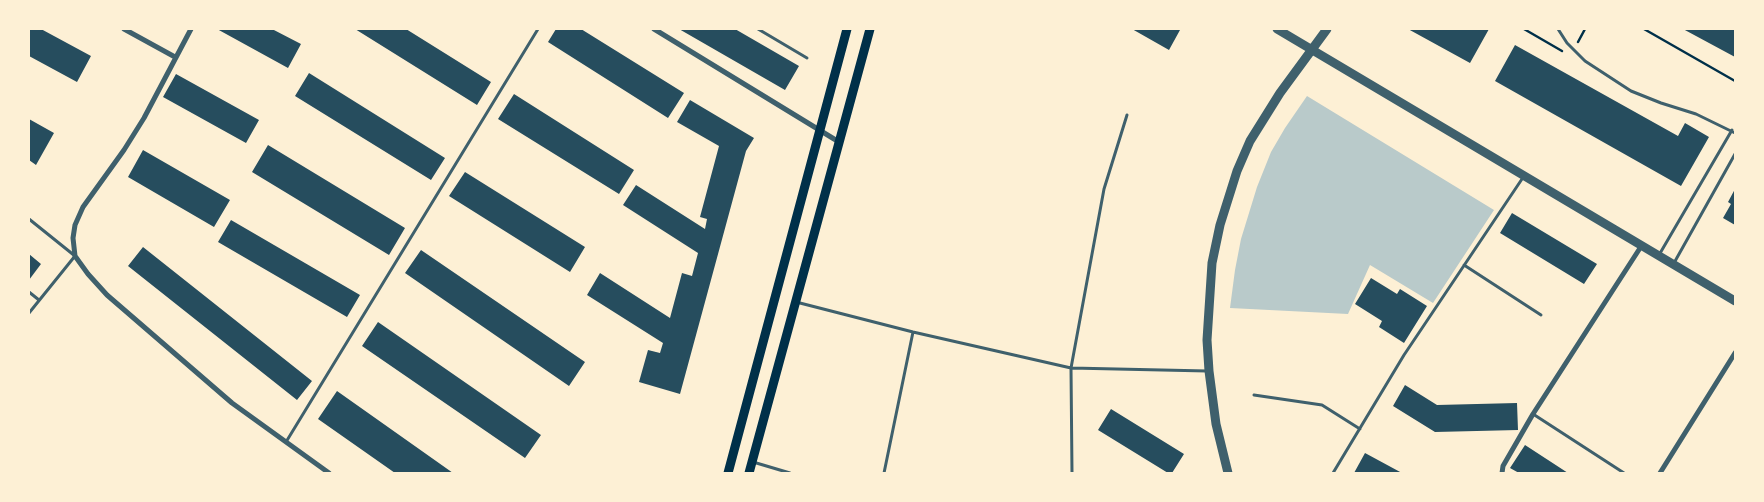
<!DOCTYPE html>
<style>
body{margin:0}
#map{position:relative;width:1764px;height:502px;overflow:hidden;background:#fdf0d5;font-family:"PT Serif",serif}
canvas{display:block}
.frame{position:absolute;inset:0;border:30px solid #fdf0d5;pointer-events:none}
</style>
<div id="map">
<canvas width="1764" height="502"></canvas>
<div class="frame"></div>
</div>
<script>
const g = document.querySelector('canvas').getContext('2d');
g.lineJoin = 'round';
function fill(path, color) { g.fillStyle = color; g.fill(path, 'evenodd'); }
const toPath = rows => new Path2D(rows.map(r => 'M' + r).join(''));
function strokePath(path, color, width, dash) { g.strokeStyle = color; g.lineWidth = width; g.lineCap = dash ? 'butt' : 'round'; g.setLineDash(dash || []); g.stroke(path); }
const green = toPath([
 [1307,96,1494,210,1433,303,1370,265,1348,314,1230,308,1235,270,1241,239,1257,187,1271,152,1285,128]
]);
const building = toPath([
 [29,29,41,29,91,56,77,82,29,56],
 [217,29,272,29,301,44,288,68],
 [355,29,406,29,491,82,477,105],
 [556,29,581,29,684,93,668,118,548,42],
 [679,29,735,29,799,66,785,90],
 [1132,29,1177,29,1180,30,1169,50],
 [1408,29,1489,29,1470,63],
 [1683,29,1733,29,1735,30,1735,57],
 [1515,45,1678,136,1685,123,1709,137,1681,186,1495,81],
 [309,73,445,158,431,180,295,96],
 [176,74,259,120,246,143,163,97],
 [514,94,634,170,619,194,498,119],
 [690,100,754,138,746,151,680,394,639,382,648,350,660,353,663,343,587,295,600,273,670,318,682,273,692,276,698,253,623,205,636,185,705,229,707,219,700,217,719,146,677,122],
 [29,119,54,133,36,165,29,160],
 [268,145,405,228,389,255,252,172],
 [143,150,230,200,214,227,128,177],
 [465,172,585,247,570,272,449,196],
 [1735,189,1735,225,1723,218,1731,204,1728,202],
 [1512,213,1597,264,1584,284,1500,233],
 [231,220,360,295,347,317,218,242],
 [143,247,312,381,297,400,128,266],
 [421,250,585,362,569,386,405,273],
 [29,254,41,264,29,280],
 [1371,278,1397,294,1400,289,1427,306,1404,343,1379,327,1382,321,1355,304],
 [378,322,541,435,525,458,362,346],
 [1405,385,1437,405,1517,403,1518,430,1435,432,1393,406],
 [337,391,453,473,395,473,318,419],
 [1111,409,1184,454,1172,473,1168,473,1098,430],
 [1525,445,1568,473,1519,473,1510,468],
 [1365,453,1402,473,1354,473]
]);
const path = toPath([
 [1524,29,1562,51],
 [1644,29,1735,81],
 [1578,42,1585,29]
]);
const service = toPath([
 [758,29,807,58],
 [1558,29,1567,43,1585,61,1631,91,1661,103,1696,114,1735,133],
 [29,219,75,256,29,313],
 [1659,255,1732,130],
 [1674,263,1735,154],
 [1464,265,1541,315],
 [29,292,39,300],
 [796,302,913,332,1071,368,1207,371],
 [1254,395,1322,405,1360,429],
 [1533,414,1624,473],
 [286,442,538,29],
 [753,462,790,473],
 [884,473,913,332],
 [1072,473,1071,368,1104,189,1127,115],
 [1333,473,1404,355,1524,176]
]);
const minor = toPath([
 [124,29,175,57],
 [191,29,144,118,124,150,83,207,75,225,73,238,75,256,88,274,107,295,232,403,329,473],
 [654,29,839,142],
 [1502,473,1503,466,1533,414,1642,245],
 [1660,473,1735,353]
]);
const tertiary = toPath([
 [1277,29,1735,301],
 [1228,473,1216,424,1209,371,1207,340,1212,263,1220,225,1237,171,1250,141,1280,93,1327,29]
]);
const secondary = toPath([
 [728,473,847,29],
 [749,473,870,29]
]);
fill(green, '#b9caca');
fill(building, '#264d5e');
strokePath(path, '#003049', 2.5);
strokePath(service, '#3f606c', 3);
strokePath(minor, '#3f606c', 5);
strokePath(tertiary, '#3f606c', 9);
strokePath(secondary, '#003049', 9);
</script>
